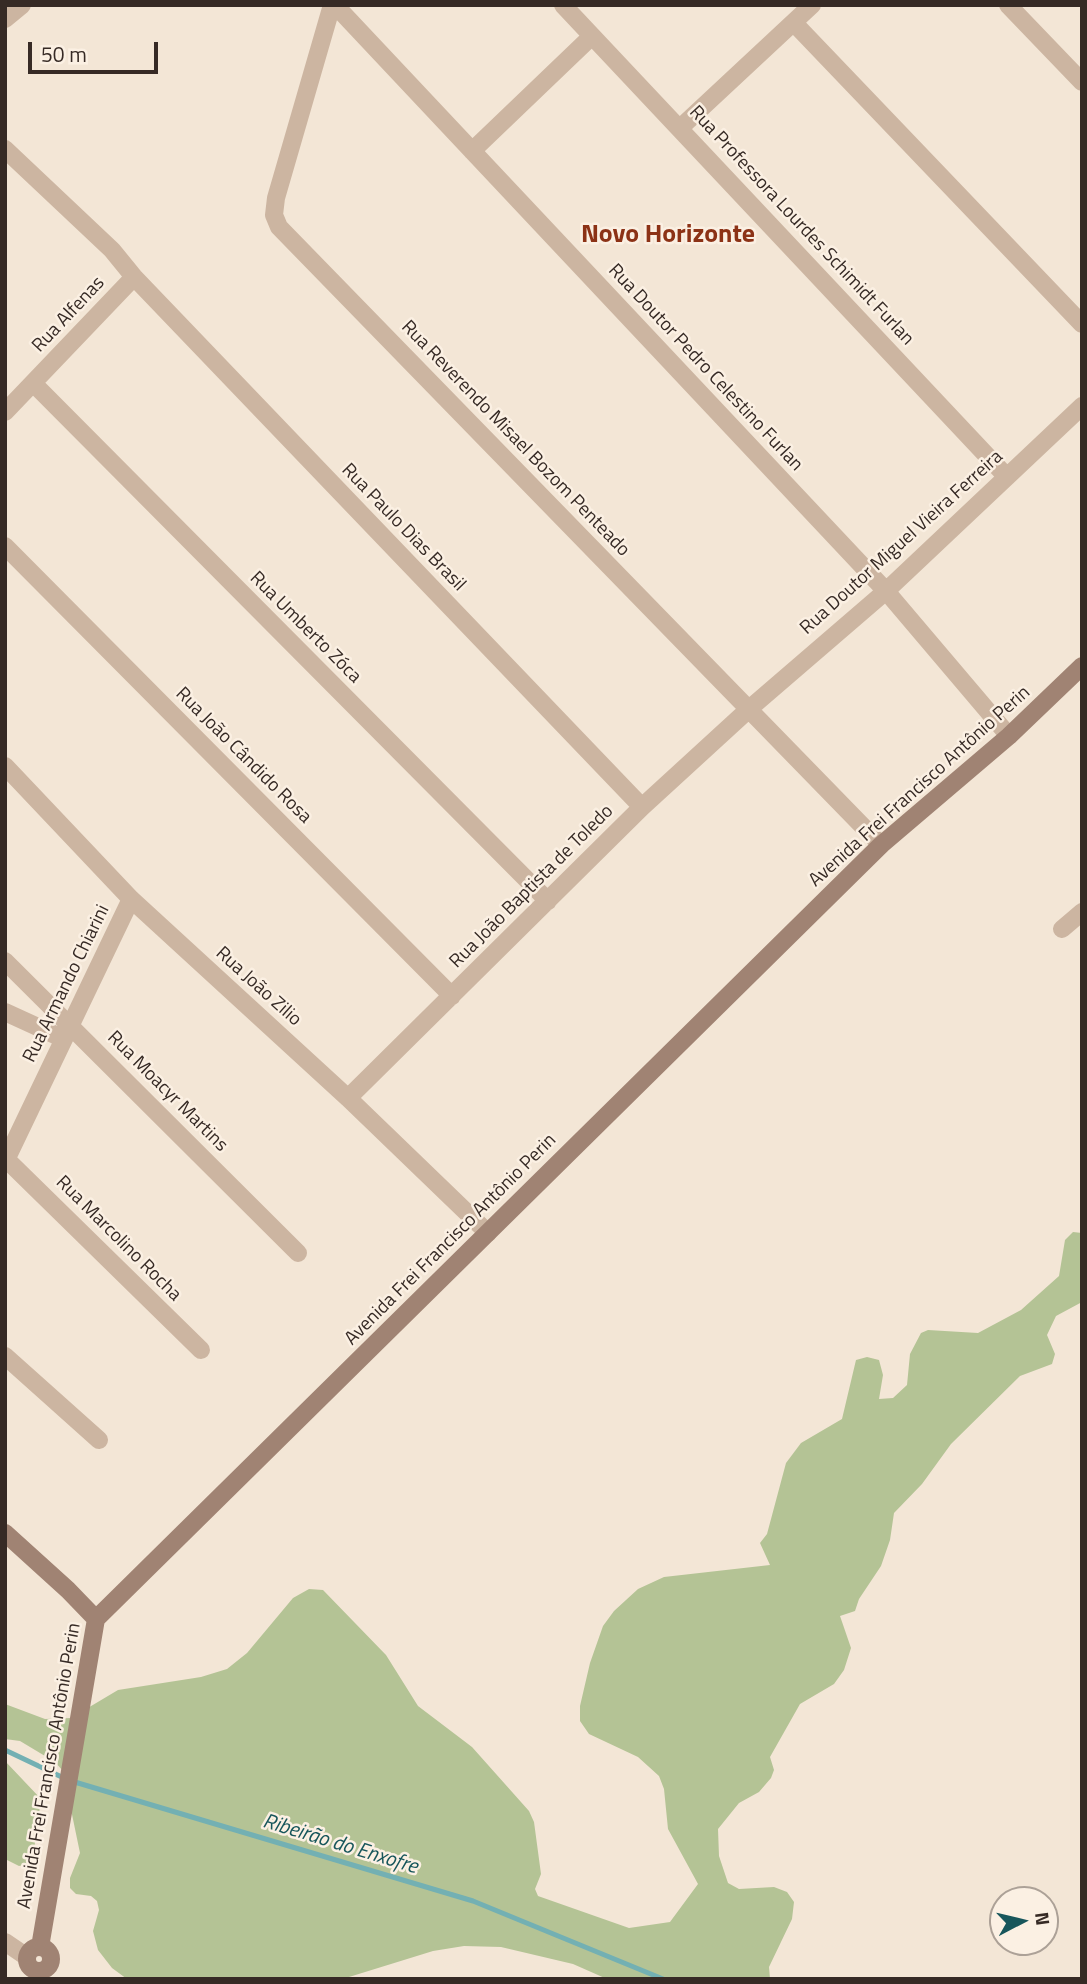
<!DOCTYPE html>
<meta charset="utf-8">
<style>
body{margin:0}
#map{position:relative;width:1087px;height:1984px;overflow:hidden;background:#f3e6d6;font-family:"Titillium Web",sans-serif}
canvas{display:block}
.frame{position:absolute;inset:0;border:7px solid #362a25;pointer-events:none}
.north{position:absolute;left:989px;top:1886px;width:70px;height:70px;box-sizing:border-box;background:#fbf0e3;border:2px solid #aca197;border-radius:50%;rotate:83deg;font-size:19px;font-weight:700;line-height:28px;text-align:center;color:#362a25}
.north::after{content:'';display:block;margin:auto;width:24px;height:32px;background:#17565b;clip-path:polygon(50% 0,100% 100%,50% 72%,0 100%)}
.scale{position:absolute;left:28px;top:42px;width:130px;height:32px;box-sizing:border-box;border:4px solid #362a25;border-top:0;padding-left:9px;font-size:21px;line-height:24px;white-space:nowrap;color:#362a25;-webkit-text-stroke:5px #fbf0e3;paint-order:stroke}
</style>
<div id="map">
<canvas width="1087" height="1984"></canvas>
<div class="frame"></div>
<div class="north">N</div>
<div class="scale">50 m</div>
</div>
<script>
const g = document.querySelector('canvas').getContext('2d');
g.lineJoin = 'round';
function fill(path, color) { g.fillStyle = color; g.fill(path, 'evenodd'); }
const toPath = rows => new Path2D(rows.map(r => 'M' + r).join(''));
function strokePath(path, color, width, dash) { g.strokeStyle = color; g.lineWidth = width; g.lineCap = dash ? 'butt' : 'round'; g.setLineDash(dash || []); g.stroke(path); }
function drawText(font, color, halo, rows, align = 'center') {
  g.font = font + ' "Titillium Web",sans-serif'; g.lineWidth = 5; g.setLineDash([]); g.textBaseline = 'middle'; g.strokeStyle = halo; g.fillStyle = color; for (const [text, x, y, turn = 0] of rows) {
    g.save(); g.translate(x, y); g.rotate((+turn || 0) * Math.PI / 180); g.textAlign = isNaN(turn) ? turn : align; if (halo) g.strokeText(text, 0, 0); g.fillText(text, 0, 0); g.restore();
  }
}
const green = toPath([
 [1073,1232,1082,1233,1082,1302,1056,1316,1047,1335,1055,1354,1052,1364,1020,1376,951,1444,922,1484,894,1513,890,1540,881,1566,859,1599,855,1611,840,1616,851,1648,844,1670,834,1684,800,1704,770,1757,774,1770,771,1778,759,1792,739,1803,718,1829,719,1856,728,1883,739,1889,774,1887,787,1892,794,1902,792,1919,769,1967,770,1979,607,1979,573,1964,501,1947,464,1946,433,1951,349,1977,321,1979,127,1979,112,1968,98,1950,93,1931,99,1910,97,1901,91,1896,76,1894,70,1888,70,1878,80,1853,63,1771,55,1762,20,1741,5,1739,5,1704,45,1719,71,1718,118,1690,201,1677,227,1669,247,1653,293,1598,309,1589,323,1590,386,1655,418,1706,472,1747,529,1811,534,1822,541,1874,535,1889,538,1896,629,1928,670,1922,698,1884,668,1829,664,1789,659,1776,638,1757,589,1734,580,1721,580,1706,590,1663,603,1626,614,1611,638,1589,664,1577,770,1565,760,1543,767,1534,786,1463,801,1443,842,1419,856,1360,867,1357,879,1360,883,1375,879,1399,893,1398,907,1385,910,1354,921,1333,928,1330,978,1333,1021,1310,1059,1276,1065,1240],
 [5,1761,41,1799,33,1857,28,1864,19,1866,5,1859]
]);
const stream = toPath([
 [5,1750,68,1780,473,1901,663,1979]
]);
const street = toPath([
 [332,5,276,198,274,215,279,227,881,845],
 [335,5,886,591,1009,736],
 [563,5,1007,477],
 [1008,5,1082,82],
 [5,19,22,5],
 [794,23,1082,324],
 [680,128,812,5],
 [5,149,112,250,134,277,642,807],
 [472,151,592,36],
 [34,384,548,901],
 [5,412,134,277],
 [5,546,452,996],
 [5,766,131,899,348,1098,488,1233],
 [1062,929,1082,912],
 [5,961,298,1253],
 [5,1012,64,1039],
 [348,1098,642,807,749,709,886,591,1082,406],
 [5,1158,201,1350],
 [5,1162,131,899],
 [5,1356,99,1440],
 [5,1942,27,1957]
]);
const secondary = toPath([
 [5,1533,68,1590,96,1619],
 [40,1947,96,1619,881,845,1009,736,1082,666],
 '27 1959a12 12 0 1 1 24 0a12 12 0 1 1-24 0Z'
]);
const streetNames = [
 ["Rua Professora Lourdes Schimidt Furlan",801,226,47],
 ["Rua Alfenas",69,315,-47],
 ["Rua Doutor Pedro Celestino Furlan",705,368,47],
 ["Rua Reverendo Misael Bozom Penteado",515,439,46],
 ["Rua Paulo Dias Brasil",403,528,46],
 ["Rua Doutor Miguel Vieira Ferreira",902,543,-42],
 ["Rua Umberto Zóca",305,628,45],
 ["Rua João Cândido Rosa",243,756,45],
 ["Avenida Frei Francisco Antônio Perin",920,787,-42],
 ["Rua João Baptista de Toledo",532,887,-45],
 ["Rua Armando Chiarini",67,984,-64],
 ["Rua João Zilio",258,987,42],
 ["Rua Moacyr Martins",167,1092,45],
 ["Rua Marcolino Rocha",118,1239,45],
 ["Avenida Frei Francisco Antônio Perin",451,1240,-45],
 ["Avenida Frei Francisco Antônio Perin",50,1766,-80]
];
const waterNames = [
 ["Ribeirão do Enxofre",340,1845,17]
];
const districtNames = [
 ["Novo Horizonte",668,236]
];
fill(green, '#b4c395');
strokePath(stream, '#73b0b3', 5);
strokePath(street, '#ccb5a1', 18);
strokePath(secondary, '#a08373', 18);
drawText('19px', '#362a25', '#fbf0e3', streetNames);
drawText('italic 21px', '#17565b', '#fbf0e3', waterNames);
drawText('bold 26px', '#8c3216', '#fbf0e3', districtNames);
</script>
